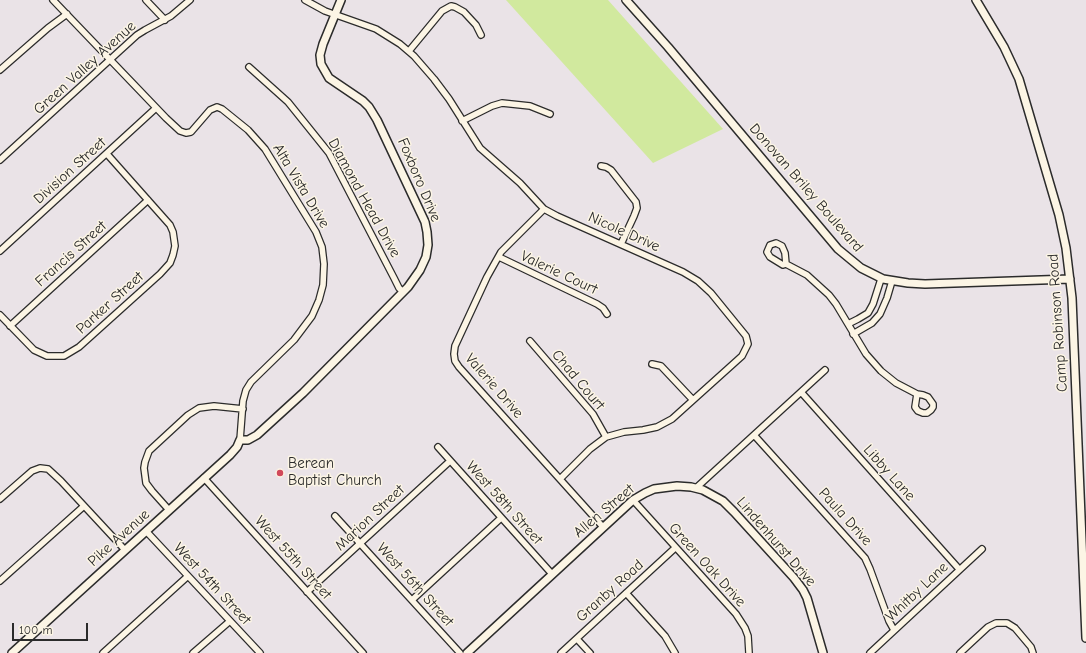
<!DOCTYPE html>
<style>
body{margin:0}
#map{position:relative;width:1086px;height:653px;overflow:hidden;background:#eae3e7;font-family:"Comic Neue",sans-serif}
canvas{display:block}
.scale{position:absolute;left:12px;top:623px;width:76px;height:18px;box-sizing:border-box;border:2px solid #2b2b2b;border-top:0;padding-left:5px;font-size:12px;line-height:14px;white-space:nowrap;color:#2b2b2b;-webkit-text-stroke:3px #fcf5e5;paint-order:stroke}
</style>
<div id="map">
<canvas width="1086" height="653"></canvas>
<div class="scale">100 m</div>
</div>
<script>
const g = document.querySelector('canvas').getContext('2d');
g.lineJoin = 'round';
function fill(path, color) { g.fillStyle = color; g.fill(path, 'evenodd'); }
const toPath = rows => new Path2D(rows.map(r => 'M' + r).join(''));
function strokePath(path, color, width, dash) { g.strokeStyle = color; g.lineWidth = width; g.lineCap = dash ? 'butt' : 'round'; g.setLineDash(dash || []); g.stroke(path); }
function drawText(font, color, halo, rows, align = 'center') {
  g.font = font + ' "Comic Neue",sans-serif'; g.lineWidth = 3; g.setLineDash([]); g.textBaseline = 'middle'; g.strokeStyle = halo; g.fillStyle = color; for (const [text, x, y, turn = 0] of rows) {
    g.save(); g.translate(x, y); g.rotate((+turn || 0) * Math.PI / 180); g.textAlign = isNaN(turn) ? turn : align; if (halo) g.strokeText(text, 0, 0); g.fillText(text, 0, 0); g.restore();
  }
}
const green = toPath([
 [506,0,608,0,723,129,653,163]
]);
const minor = toPath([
 [53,0,166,118,180,131,186,133,191,132,210,110,217,107,222,109,248,130,265,149,316,232,322,247,324,264,323,285,319,300,312,316,294,340,251,382,246,390,243,401,240,440],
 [146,0,165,20],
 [305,0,325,11,376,29,400,44,414,56,434,79,449,99,480,148,520,183,544,209,557,216,683,272,698,281,711,293,746,336,748,344,742,356,672,419,657,427,643,430,624,432,606,437,590,449,560,479],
 [409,51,442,11,451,6,455,7,464,12,476,25,481,35],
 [249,67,288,102,329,153,394,278,399,288,403,292],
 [0,70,48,28,67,14],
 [462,121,492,106,502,103,530,106,550,114],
 [0,160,137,35,145,30,171,16,190,0],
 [601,166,606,167,611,170,636,202,637,208,634,216,621,244],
 [544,209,501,252,487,277,455,346,454,354,455,361,459,367,603,527],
 [0,251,156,108],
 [499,257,597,304,603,308,607,314],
 [786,264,785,253,782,246,776,243,770,245,767,252,770,257,783,265,786,264,807,275,829,295,836,304,866,354,881,371,896,383,917,394,923,395,928,397,933,404,933,407,931,410,927,413,923,413,918,411,915,407,917,394],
 [0,315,34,350,47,356,64,356,79,347,160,274,170,263,173,255,175,246,173,232,170,225,107,154],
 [848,324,858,319,868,313,873,304,881,279],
 [10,326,148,200],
 [853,334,872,323,880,314,887,298,892,281],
 [530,341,593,414,606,437],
 [652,364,661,366,693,400],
 [801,392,959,569],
 [754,435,865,558,870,569,889,621,894,630],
 [438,447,552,574],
 [204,478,363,653],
 [696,488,825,370],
 [0,499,32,471,40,468,48,469,61,481,125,550],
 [633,500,736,614,745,628,748,636,749,653],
 [169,510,152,491,146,483,144,468,145,462,149,451,188,415,199,408,214,406,243,409],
 [335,516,460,653],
 [146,531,260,653],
 [0,581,84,506],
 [307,592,450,461],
 [626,593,665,636,675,653],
 [412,600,501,518],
 [577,639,590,653],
 [103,653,188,576],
 [193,653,230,621],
 [561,653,675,548],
 [870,653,982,549],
 [960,653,988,627,996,623,1007,623,1015,628,1031,647,1033,653]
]);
const tertiary = toPath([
 [626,0,668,47,838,249,861,268,883,279,908,283,925,284,1070,279],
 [976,0,1004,47,1019,79,1059,215,1066,248,1072,298,1086,638],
 [12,653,230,455,237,447,240,440,248,440,257,435,303,393,408,287,420,270,426,257,428,245,427,232,425,222,377,120,369,107,363,101,329,78,321,64,320,55,323,44,341,0],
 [467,653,633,500,645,493,654,489,677,486,691,487,703,490,723,501,734,512,794,578,803,590,807,598,823,653]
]);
const markers = [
 [280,473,4,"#d1495b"]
];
const streetNames = [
 ["Green Valley Avenue",85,68,-42],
 ["Division Street",70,171,-42],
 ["Foxboro Drive",419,180,67],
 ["Alta Vista Drive",301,186,59],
 ["Donovan Briley Boulevard",806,188,49],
 ["Diamond Head Drive",364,198,61],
 ["Nicole Drive",624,232,24],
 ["Francis Street",71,254,-42],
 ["Valerie Court",559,273,25],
 ["Parker Street",110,303,-42],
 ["Camp Robinson Road",1058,323,-94],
 ["Chad Court",578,380,50],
 ["Valerie Drive",494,386,49],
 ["Libby Lane",889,473,48],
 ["West 58th Street",504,503,48],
 ["Allen Street",604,511,-40],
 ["Paula Drive",845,517,48],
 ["Marion Street",370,518,-43],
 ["Pike Avenue",119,538,-42],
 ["Lindenhurst Drive",776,542,49],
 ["West 55th Street",293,558,48],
 ["Green Oak Drive",707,565,48],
 ["West 54th Street",212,584,47],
 ["West 56th Street",415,585,48],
 ["Granby Road",610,591,-42],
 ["Whitby Lane",917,592,-43]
];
const poiNames = [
 ["Berean",288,464],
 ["Baptist Church",288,481]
];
fill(green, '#d1e99e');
strokePath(minor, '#2b2b2b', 8);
strokePath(tertiary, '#2b2b2b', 10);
strokePath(minor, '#fcf5e5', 5.5);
strokePath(tertiary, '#fcf5e5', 7);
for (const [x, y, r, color] of markers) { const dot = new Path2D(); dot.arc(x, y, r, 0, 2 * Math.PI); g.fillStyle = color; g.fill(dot); strokePath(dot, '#fcf5e5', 1.5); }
drawText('15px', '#2b2b2b', '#fcf5e5', streetNames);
drawText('15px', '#2b2b2b', '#fcf5e5', poiNames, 'left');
</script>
